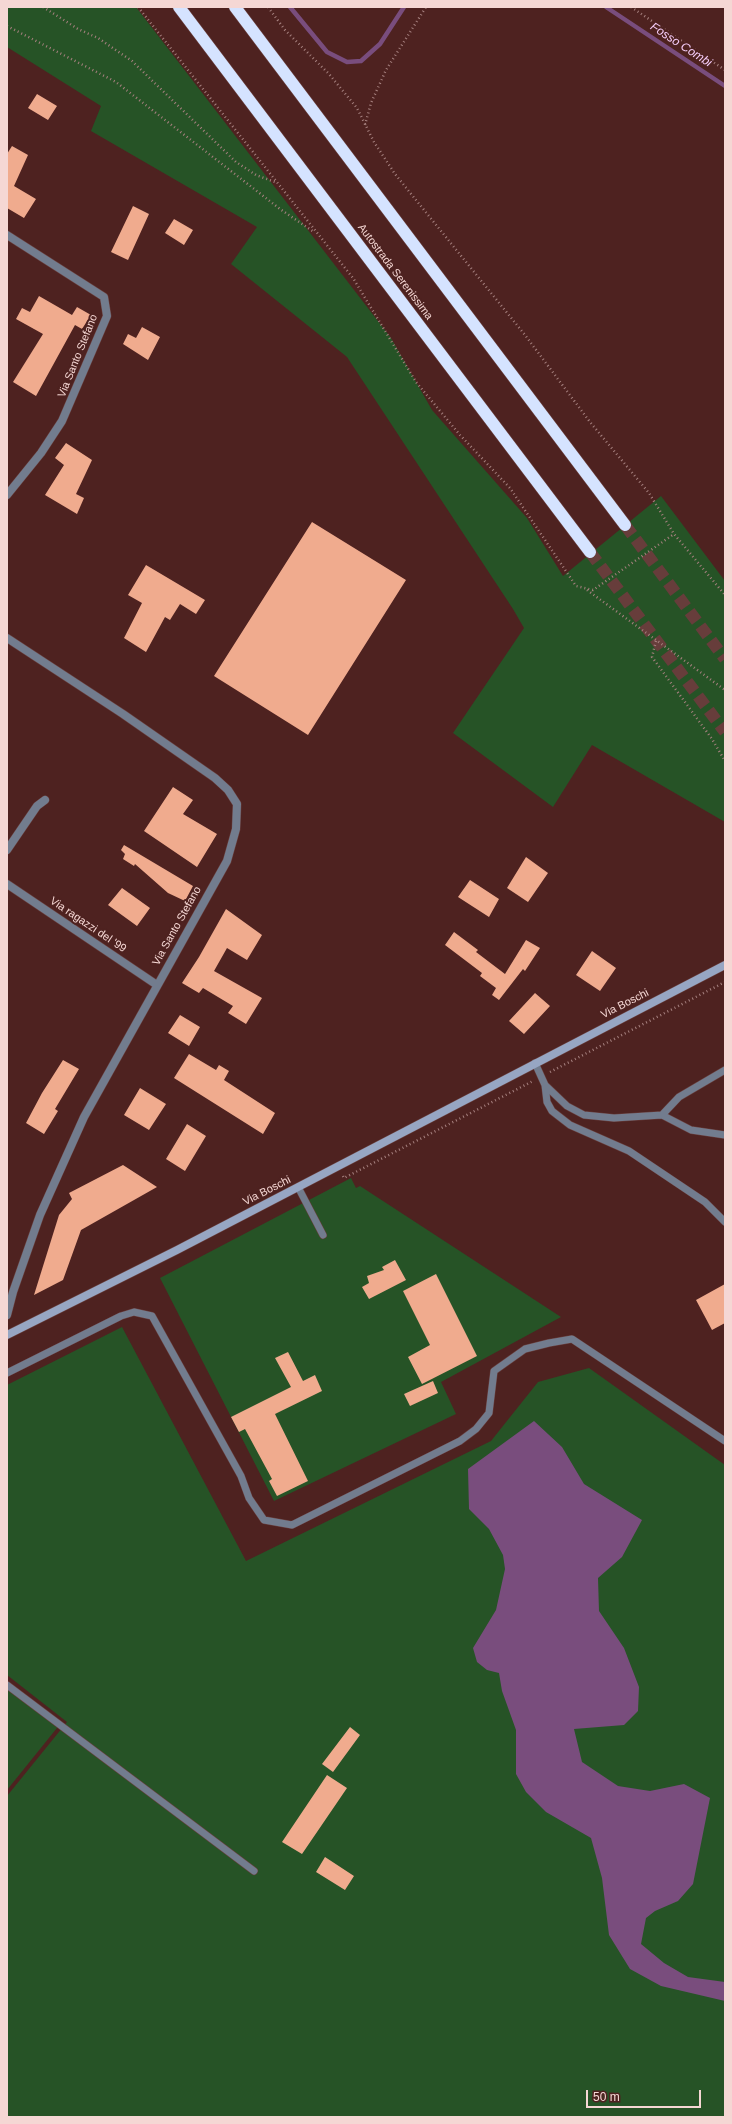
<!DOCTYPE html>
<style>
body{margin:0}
#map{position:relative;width:732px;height:2124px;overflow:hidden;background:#4e2220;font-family:Helvetica,sans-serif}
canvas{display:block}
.frame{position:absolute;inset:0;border:8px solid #f5d7d4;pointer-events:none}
.scale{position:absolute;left:586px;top:2090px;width:115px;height:18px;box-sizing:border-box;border:2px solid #f5d7d4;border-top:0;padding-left:5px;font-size:12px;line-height:14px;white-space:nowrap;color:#f5d7d4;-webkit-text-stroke:3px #4e2220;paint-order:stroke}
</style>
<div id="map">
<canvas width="732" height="2124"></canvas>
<div class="frame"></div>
<div class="scale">50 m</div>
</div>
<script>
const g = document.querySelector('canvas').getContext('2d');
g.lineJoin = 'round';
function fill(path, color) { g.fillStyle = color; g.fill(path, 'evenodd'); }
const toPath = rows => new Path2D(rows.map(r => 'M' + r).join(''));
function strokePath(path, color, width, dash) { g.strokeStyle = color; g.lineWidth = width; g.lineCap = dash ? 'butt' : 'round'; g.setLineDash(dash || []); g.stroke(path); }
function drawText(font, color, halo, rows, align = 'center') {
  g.font = font + ' Helvetica,sans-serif'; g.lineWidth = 4; g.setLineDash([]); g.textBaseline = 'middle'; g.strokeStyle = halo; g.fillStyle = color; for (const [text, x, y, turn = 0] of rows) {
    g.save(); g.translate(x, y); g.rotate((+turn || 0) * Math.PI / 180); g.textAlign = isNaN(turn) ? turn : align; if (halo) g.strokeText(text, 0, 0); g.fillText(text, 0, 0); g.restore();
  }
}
const green = toPath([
 [7,7,136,7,391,338,432,410,527,518,563,576,661,496,725,581,725,822,592,745,553,807,453,733,524,628,513,609,347,357,231,264,257,227,91,131,101,106,7,47],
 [351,1178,356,1188,360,1186,561,1317,441,1382,456,1414,274,1501,160,1278],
 [122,1327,246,1561,491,1441,538,1382,589,1368,725,1465,725,2117,7,2117,7,1796,67,1722,7,1675,7,1385],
 [7,1682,61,1723,7,1790]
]);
const water = toPath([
 [534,1421,562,1447,584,1484,642,1520,622,1557,598,1578,599,1611,624,1648,639,1687,638,1711,624,1725,574,1729,582,1762,618,1786,650,1791,684,1784,710,1798,693,1884,678,1901,655,1911,646,1918,641,1944,664,1963,688,1977,725,1982,725,2001,661,1986,630,1969,609,1935,602,1878,591,1838,546,1812,526,1792,516,1774,516,1730,502,1691,499,1673,487,1670,477,1662,473,1648,496,1610,505,1569,503,1555,489,1529,469,1509,468,1469]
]);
const stream = toPath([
 [290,7,327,52,347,62,361,61,380,44,404,7],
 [606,7,725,86]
]);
const building = toPath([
 [37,94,57,106,48,120,28,108],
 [12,146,28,155,14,186,36,199,24,218,7,208,7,154],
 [133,206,149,214,128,260,111,252],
 [174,219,193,230,184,245,165,233],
 [39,296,72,315,77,307,91,315,82,329,75,325,36,396,13,382,43,334,16,319,22,308,30,312],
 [142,327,160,337,148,360,123,344,128,334,136,338],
 [66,443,92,460,76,494,84,498,77,514,45,495,64,465,55,458],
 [312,522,406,580,308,735,214,676],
 [146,565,205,600,196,614,180,604,170,620,165,617,146,652,124,638,142,603,128,595],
 [173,787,193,800,183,814,217,834,197,867,144,831],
 [124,845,193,886,185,901,168,893,135,864,134,866,123,859,125,854,121,850],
 [526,857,548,873,528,902,507,888],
 [470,880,499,899,489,917,458,897],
 [122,888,150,908,137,926,108,905],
 [226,909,262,935,247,960,227,948,214,971,262,998,246,1024,228,1013,233,1006,203,988,199,993,182,983,199,957],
 [454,932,478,950,476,952,505,974,526,940,540,948,525,971,523,969,499,1000,492,995,496,988,480,976,482,973,445,945],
 [592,951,616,968,600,991,576,975],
 [535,993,550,1006,524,1034,509,1021],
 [180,1015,200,1027,189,1046,168,1033],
 [189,1054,216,1070,219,1065,229,1071,224,1080,275,1113,263,1134,174,1078],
 [63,1060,79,1069,55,1109,58,1111,44,1134,26,1123,42,1093],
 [140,1088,166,1104,149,1130,124,1115],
 [187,1124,206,1136,185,1171,166,1159],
 [123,1165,157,1187,81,1230,63,1280,34,1295,59,1215,72,1199,69,1193],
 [395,1260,406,1280,369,1299,362,1287,369,1283,367,1276,384,1270,382,1267],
 [436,1274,477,1356,422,1384,408,1357,430,1345,403,1291],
 [725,1284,725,1323,712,1330,696,1300],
 [288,1352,303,1381,315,1375,322,1391,275,1414,308,1481,277,1496,269,1481,272,1479,245,1429,239,1432,231,1417,291,1387,275,1358],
 [433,1381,438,1393,410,1406,404,1394],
 [350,1727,360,1735,333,1772,322,1764],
 [327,1775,347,1788,302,1854,282,1842],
 [325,1857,354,1876,345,1890,316,1872]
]);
const highwayTunnel = toPath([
 [625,525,725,659],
 [590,552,725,732]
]);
const path = toPath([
 [43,7,78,29,98,38,132,61,236,162,256,175,275,182],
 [138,7,353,278,416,382,460,435,510,488,576,586,593,590,674,534],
 [268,7,285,30,329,74,357,108,374,142,395,174,525,335,590,422,649,493,674,534,725,595],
 [631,7,725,70],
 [7,26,116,82,280,209,314,232],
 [365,125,371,103,386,70,426,7],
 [587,590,725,690],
 [656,641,652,657,712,739,725,761],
 [550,1072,725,982],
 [343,1176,344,1178,533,1081]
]);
const lane = toPath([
 [535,1063,545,1085,547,1102,552,1111,570,1125,629,1151,705,1202,725,1222],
 [545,1085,567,1106,584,1115,614,1118,662,1115,691,1130,725,1135],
 [662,1115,679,1097,725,1070],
 [298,1187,323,1235],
 [7,1373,121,1316,134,1312,152,1316,241,1476,249,1498,264,1520,292,1525,460,1441,476,1429,489,1413,494,1371,525,1349,549,1343,572,1339,725,1441],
 [7,1685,254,1871]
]);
const street = toPath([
 [7,235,104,297,107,316,62,421,41,453,7,495],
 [7,638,123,714,215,778,228,790,237,804,236,829,227,861,84,1117,40,1215,13,1292,7,1315],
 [7,850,37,806,45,800],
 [7,884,157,985]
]);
const secondary = toPath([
 [7,1335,177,1250,725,965]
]);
const highway = toPath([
 [179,7,590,552],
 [235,7,625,525]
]);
const streetNames = [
 ["Autostrada Serenissima",395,272,53],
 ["Via Santo Stefano",78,356,-68],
 ["Via ragazzi del '99",88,925,34],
 ["Via Santo Stefano",177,926,-61],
 ["Via Boschi",625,1004,-27],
 ["Via Boschi",267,1191,-27]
];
const waterNames = [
 ["Fosso Combi",681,45,33]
];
fill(green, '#265326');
fill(water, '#794d7d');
strokePath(stream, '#794d7d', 4.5);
fill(building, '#f0ab8e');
strokePath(highwayTunnel, '#673d3b', 12, [12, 6]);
strokePath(lane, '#693f3d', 8);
strokePath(street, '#693f3d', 9);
strokePath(secondary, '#693f3d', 9);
strokePath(highway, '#693f3d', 13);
strokePath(path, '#a6817f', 2.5, [1, 3]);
strokePath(lane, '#727c8e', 7);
strokePath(street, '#727c8e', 8);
strokePath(secondary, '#97a6c3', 8);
strokePath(highway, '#d5e3ff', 12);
drawText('11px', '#f5d7d4', '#4e2220', streetNames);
drawText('italic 12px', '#f6cdf9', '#4e2220', waterNames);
</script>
